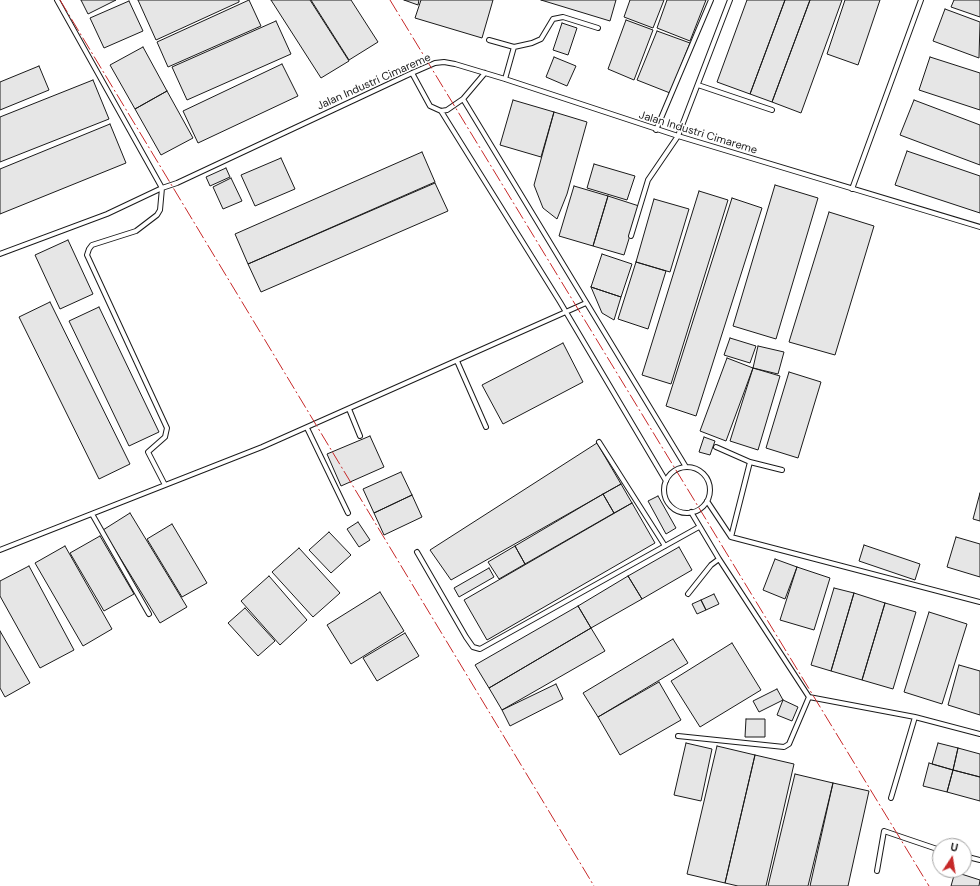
<!DOCTYPE html>
<style>
body{margin:0}
#map{position:relative;width:980px;height:886px;overflow:hidden;background:#fff;font-family:"DM Sans",sans-serif}
canvas{display:block}
.north{position:absolute;left:932px;top:838px;width:40px;height:40px;box-sizing:border-box;background:#fff;border:1px solid #a3a3a3;border-radius:50%;rotate:12deg;font-size:11px;font-weight:700;line-height:16px;text-align:center;color:#1a1a1a}
.north::after{content:'';display:block;margin:auto;width:14px;height:18px;background:#c62828;clip-path:polygon(50% 0,100% 100%,50% 72%,0 100%)}
</style>
<div id="map">
<canvas width="980" height="886"></canvas>
<div class="north">U</div>
</div>
<script>
const g = document.querySelector('canvas').getContext('2d');
g.lineJoin = 'round';
function fill(path, color) { g.fillStyle = color; g.fill(path, 'evenodd'); }
const toPath = rows => new Path2D(rows.map(r => 'M' + r).join(''));
function strokePath(path, color, width, dash) { g.strokeStyle = color; g.lineWidth = width; g.lineCap = dash ? 'butt' : 'round'; g.setLineDash(dash || []); g.stroke(path); }
function drawText(font, color, halo, rows, align = 'center') {
  g.font = font + ' "DM Sans",sans-serif'; g.lineWidth = 3; g.setLineDash([]); g.textBaseline = 'middle'; g.strokeStyle = halo; g.fillStyle = color; for (const [text, x, y, turn = 0] of rows) {
    g.save(); g.translate(x, y); g.rotate((+turn || 0) * Math.PI / 180); g.textAlign = isNaN(turn) ? turn : align; if (halo) g.strokeText(text, 0, 0); g.fillText(text, 0, 0); g.restore();
  }
}
const building = toPath([
 [81,0,116,0,88,14,81,0],
 [138,0,239,0,239,2,156,40,138,0],
 [249,0,261,26,168,67,157,42,249,0],
 [271,0,310,0,349,61,321,78,271,0],
 [311,0,351,0,378,42,349,60,311,0],
 [404,0,419,0,418,5,404,0],
 [421,0,493,0,482,38,415,18,421,0],
 [541,0,616,0,610,21,541,0],
 [630,0,664,0,653,28,624,17,630,0],
 [667,0,706,0,690,41,657,28,667,0],
 [747,0,785,0,750,94,717,82,747,0],
 [785,0,810,0,772,102,750,94,785,0],
 [810,0,842,0,801,113,772,102,810,0],
 [845,0,880,0,858,65,827,54,845,0],
 [954,0,980,0,980,17,951,7,954,0],
 [129,1,143,31,104,48,90,18,129,1],
 [945,9,980,22,979,58,933,41,945,9],
 [626,20,653,30,634,80,608,69,626,20],
 [276,21,291,54,187,100,172,67,276,21],
 [562,23,577,28,568,55,553,50,562,23],
 [657,31,690,43,670,93,637,80,657,31],
 [143,47,167,91,135,109,110,65,143,47],
 [554,57,576,66,567,86,546,77,554,57],
 [930,57,980,73,980,110,919,90,930,57],
 [282,64,298,96,198,143,183,111,282,64],
 [39,66,49,90,0,110,0,82,39,66],
 [93,80,109,119,0,162,0,117,93,80],
 [167,91,193,138,161,155,135,109,167,91],
 [513,100,554,112,541,157,500,145,513,100],
 [914,100,980,125,980,165,900,135,914,100],
 [554,112,587,122,567,194,557,219,543,208,534,185,554,112],
 [110,124,126,163,0,214,0,169,110,124],
 [907,151,980,176,980,213,895,185,907,151],
 [422,152,435,182,248,264,235,234,422,152],
 [281,158,295,189,255,206,241,175,281,158],
 [594,164,635,176,627,200,587,188,594,164],
 [226,168,230,177,210,186,206,177,226,168],
 [231,178,242,201,223,209,213,187,231,178],
 [435,183,448,211,261,292,248,264,435,183],
 [775,185,818,198,776,339,733,326,775,185],
 [574,186,608,196,593,246,559,236,574,186],
 [699,191,728,200,671,384,642,375,699,191],
 [608,196,639,206,624,255,593,246,608,196],
 [732,198,762,208,696,416,666,406,732,198],
 [654,199,689,209,670,272,636,262,654,199],
 [829,212,874,226,835,355,789,342,829,212],
 [68,240,93,294,60,309,35,255,68,240],
 [602,254,632,264,621,297,591,287,602,254],
 [636,262,666,271,648,329,618,319,636,262],
 [591,287,621,297,614,320,602,313,591,287],
 [50,302,130,464,99,479,19,317,50,302],
 [99,307,159,432,129,446,69,321,99,307],
 [730,338,756,346,750,363,724,355,730,338],
 [563,343,583,382,503,424,482,385,563,343],
 [758,346,784,352,778,374,753,368,758,346],
 [727,358,753,368,726,441,700,431,727,358],
 [753,368,780,376,758,450,730,441,753,368],
 [789,372,821,382,798,458,766,448,789,372],
 [370,436,384,467,341,486,327,454,370,436],
 [704,437,715,441,710,455,699,452,704,437],
 [597,443,621,484,451,580,430,550,597,443],
 [401,472,412,495,374,513,363,489,401,472],
 [621,484,632,503,614,513,603,494,621,484],
 [980,493,980,521,973,519,980,493],
 [603,494,614,513,525,564,515,546,603,494],
 [412,495,422,517,384,535,374,513,412,495],
 [658,496,676,528,666,534,648,501,658,496],
 [632,503,655,543,487,640,464,600,632,503],
 [130,513,187,607,160,623,103,530,130,513],
 [358,522,370,540,359,547,347,529,358,522],
 [172,524,207,583,182,597,147,539,172,524],
 [329,532,351,555,331,573,309,550,329,532],
 [100,536,134,594,104,611,70,553,100,536],
 [956,537,980,544,980,577,947,567,956,537],
 [864,545,920,564,915,580,859,561,864,545],
 [65,546,112,629,83,646,35,563,65,546],
 [515,546,525,564,499,579,488,562,515,546],
 [679,547,692,570,642,599,628,576,679,547],
 [299,548,340,593,313,617,272,572,299,548],
 [775,559,797,567,785,599,763,590,775,559],
 [29,566,74,650,40,668,0,596,0,581,29,566],
 [797,567,830,578,814,630,780,620,797,567],
 [489,568,494,577,459,597,454,588,489,568],
 [269,576,307,620,280,645,241,601,269,576],
 [628,576,642,599,591,628,578,606,628,576],
 [834,588,854,593,831,671,811,665,834,588],
 [380,592,404,631,351,664,327,625,380,592],
 [854,593,885,603,862,680,831,671,854,593],
 [714,594,719,604,706,610,701,600,714,594],
 [701,600,706,610,697,614,692,604,701,600],
 [885,603,916,612,893,689,862,680,885,603],
 [578,606,591,628,489,688,475,665,578,606],
 [245,608,275,641,258,656,228,623,245,608],
 [929,612,967,624,942,704,904,692,929,612],
 [591,628,605,651,502,710,489,688,591,628],
 [0,631,30,683,5,697,0,688,0,631],
 [405,633,419,656,377,681,363,658,405,633],
 [673,639,688,663,598,717,583,693,673,639],
 [732,643,761,690,700,727,671,681,732,643],
 [959,665,980,671,980,715,948,705,959,665],
 [659,682,681,720,620,755,598,717,659,682],
 [556,684,563,699,510,726,502,710,556,684],
 [777,689,783,700,759,712,753,701,777,689],
 [783,700,798,707,792,721,777,715,783,700],
 [746,719,765,719,765,737,745,737,746,719],
 [686,743,712,749,701,801,674,795,686,743],
 [938,743,958,748,953,770,932,764,938,743],
 [717,746,755,755,725,883,687,874,717,746],
 [958,748,980,754,980,777,953,770,958,748],
 [755,755,794,764,766,886,738,886,725,883,755,755],
 [929,763,953,770,947,792,923,786,929,763],
 [953,770,980,777,980,801,947,792,953,770],
 [795,774,833,783,808,886,768,886,795,774],
 [833,783,869,791,848,886,810,886,833,783],
 [955,872,980,880,979,886,951,886,955,872]
]);
const lane = toPath([
 [57,0,162,188,177,183,412,73,435,63,444,62,455,64,505,79,678,136,980,227],
 [489,40,514,47,505,79],
 [514,47,532,43,541,39,553,19,563,17,598,28],
 [412,73,430,106,441,111,447,110,463,99,485,73],
 [698,85,772,110],
 [463,99,686,467],
 [441,111,560,302,666,481],
 [656,130,711,0],
 [852,189,921,0],
 [631,236,648,180,678,136,730,0],
 [0,254,107,214,162,188,160,210,157,215,136,231,92,245,89,249,87,255,167,428,165,437,148,452,165,485],
 [457,361,486,427],
 [349,409,360,436],
 [307,428,348,513],
 [599,442,665,546],
 [716,447,750,462,731,537],
 [750,462,782,470],
 '664 490a23 23 0 1 1 46 0a23 23 0 1 1-46 0Z',
 [707,501,731,537,980,602],
 [691,512,719,559,809,697,915,717,980,734],
 [92,514,149,614],
 [0,550,262,447,586,303],
 [417,552,466,637,473,647,480,649,699,527],
 [688,594,711,565,719,559],
 [678,736,784,747,789,744,809,697],
 [891,798,915,717],
 [964,856,980,860],
 [877,871,884,831,940,850]
]);
const power = toPath([
 [60,0,594,886],
 [390,0,929,886]
]);
const streetNames = [
 ["Jalan Industri Cimareme",374,82,-24],
 ["Jalan Industri Cimareme",698,133,17]
];
fill(building, '#e6e6e6');
strokePath(building, '#1a1a1a', 1);
strokePath(lane, '#1a1a1a', 6);
strokePath(lane, '#fff', 4);
strokePath(power, '#c62828', 1, [14, 3, 2, 3]);
drawText('11px', '#1a1a1a', '#fff', streetNames);
</script>
